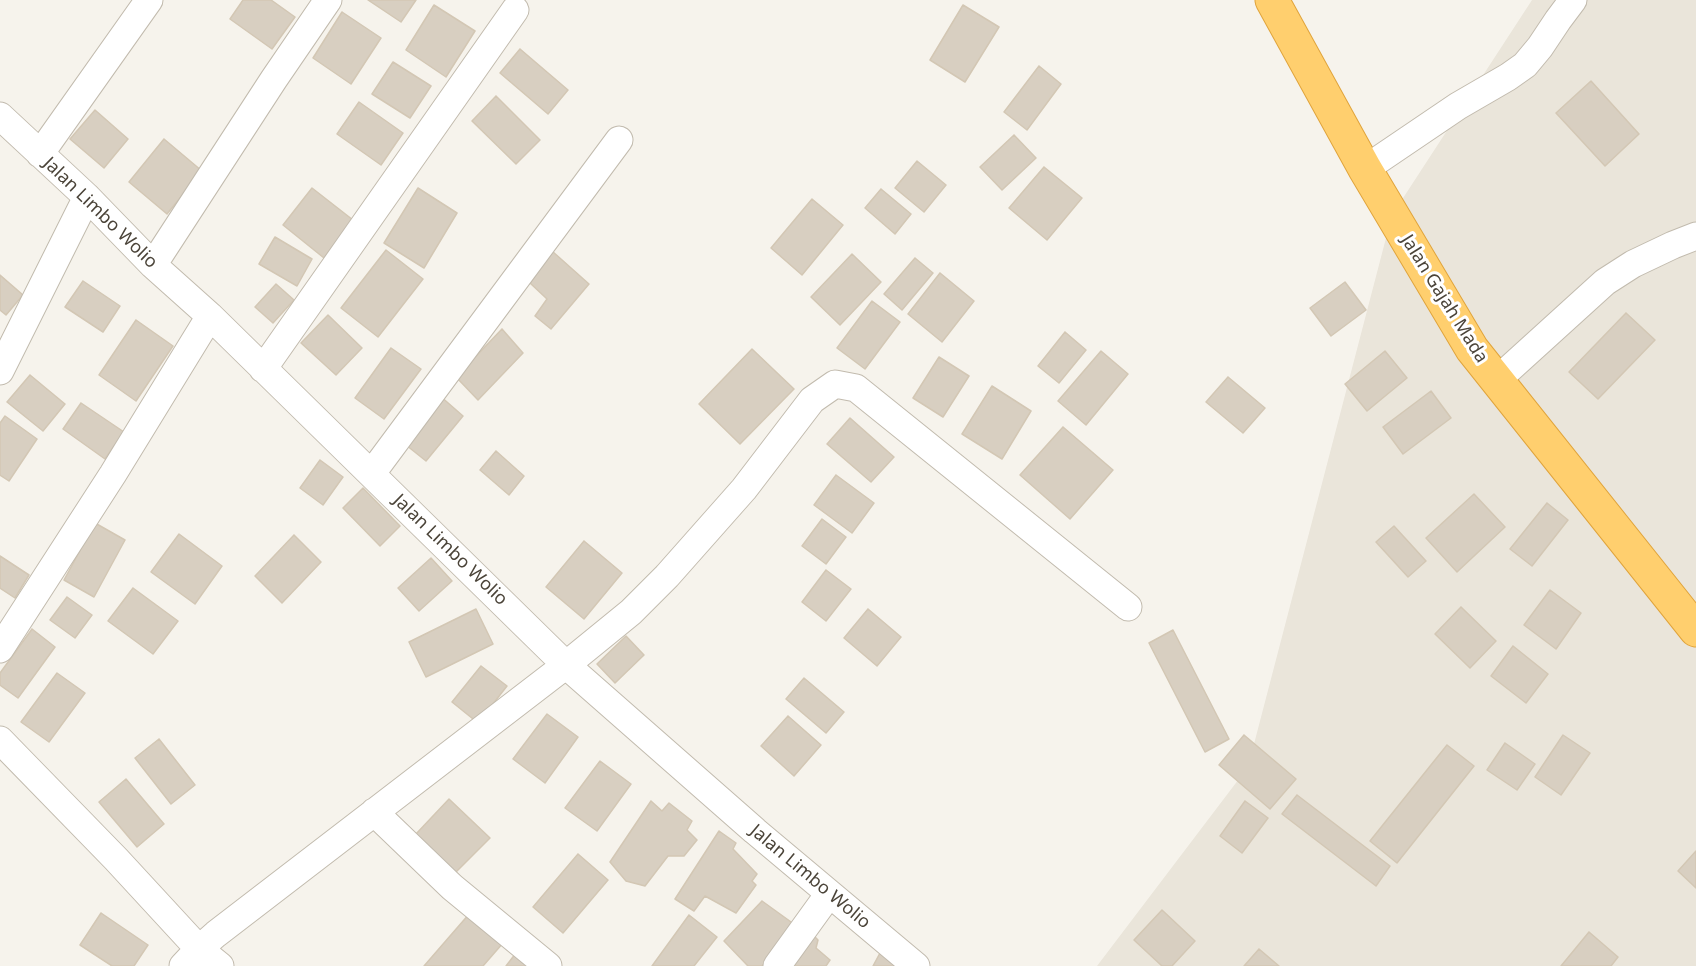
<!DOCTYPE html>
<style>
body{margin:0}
canvas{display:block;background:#f6f3ec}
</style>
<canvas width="1696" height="966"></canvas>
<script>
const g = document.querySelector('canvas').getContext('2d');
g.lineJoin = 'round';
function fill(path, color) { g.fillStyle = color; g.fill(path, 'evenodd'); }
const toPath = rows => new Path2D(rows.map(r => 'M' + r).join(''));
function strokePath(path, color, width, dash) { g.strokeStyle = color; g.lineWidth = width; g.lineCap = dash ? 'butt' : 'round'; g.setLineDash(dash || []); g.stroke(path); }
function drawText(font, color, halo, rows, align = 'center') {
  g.font = font + ' "Noto Sans",sans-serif'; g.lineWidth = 6; g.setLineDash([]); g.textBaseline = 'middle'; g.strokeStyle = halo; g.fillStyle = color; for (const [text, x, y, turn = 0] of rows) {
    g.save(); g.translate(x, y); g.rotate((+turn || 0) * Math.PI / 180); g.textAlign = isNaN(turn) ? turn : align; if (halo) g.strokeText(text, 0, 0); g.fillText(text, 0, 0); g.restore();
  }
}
const residential = toPath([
 [1532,0,1696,0,1696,966,1097,966,1248,767,1392,215]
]);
const building = toPath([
 [243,0,271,0,295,17,272,49,230,19,243,0],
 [368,0,416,0,401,22,368,0],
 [434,5,475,31,446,77,406,50,434,5],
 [963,5,999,27,965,82,930,60,963,5],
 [342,12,381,38,351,84,313,58,342,12],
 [520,49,568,90,548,114,500,73,520,49],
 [393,62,431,86,410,118,372,94,393,62],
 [1039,66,1061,84,1027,130,1004,112,1039,66],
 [1591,81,1639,134,1605,166,1556,113,1591,81],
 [496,96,540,140,516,164,472,121,496,96],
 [359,102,403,133,381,165,337,134,359,102],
 [95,110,128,139,104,168,70,139,95,110],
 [1014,135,1036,158,1002,190,980,167,1014,135],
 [164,139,202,171,167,214,129,182,164,139],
 [917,161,946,185,924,212,895,188,917,161],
 [1044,167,1082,198,1047,240,1009,208,1044,167],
 [312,188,353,220,324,258,283,225,312,188],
 [418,188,457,213,424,268,384,243,418,188],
 [881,189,911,214,895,234,865,208,881,189],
 [812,199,843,225,802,275,771,248,812,199],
 [275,237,312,259,297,286,259,264,275,237],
 [386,250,423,279,378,337,341,308,386,250],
 [552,251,589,284,551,329,535,316,547,299,530,283,552,251],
 [852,254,881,282,840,325,811,297,852,254],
 [915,258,933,273,902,310,884,294,915,258],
 [940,273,974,301,942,342,908,314,940,273],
 [0,275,23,295,6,315,0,310,0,275],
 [83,281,120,306,103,332,65,307,83,281],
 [1345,282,1366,310,1331,336,1310,308,1345,282],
 [276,284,294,300,273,323,255,307,276,284],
 [872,301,900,322,865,369,837,348,872,301],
 [1626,313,1655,340,1598,399,1569,372,1626,313],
 [328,315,362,348,336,375,301,343,328,315],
 [136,320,173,346,136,401,99,375,136,320],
 [502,329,523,353,478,400,456,377,502,329],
 [1065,332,1086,350,1059,383,1038,366,1065,332],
 [391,348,421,369,384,419,355,398,391,348],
 [752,349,794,389,740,444,699,404,752,349],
 [1101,351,1128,374,1086,425,1058,401,1101,351],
 [1385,351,1407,378,1367,411,1345,384,1385,351],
 [939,357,969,376,943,417,913,398,939,357],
 [30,375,65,404,43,431,7,402,30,375],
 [1228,377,1265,408,1243,433,1206,402,1228,377],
 [992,386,1031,411,1002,459,962,434,992,386],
 [1431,391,1451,418,1403,454,1383,427,1431,391],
 [439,395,463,416,426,461,401,441,439,395],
 [81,403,124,432,105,459,63,429,81,403],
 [5,416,37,439,9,481,0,475,0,423,5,416],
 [850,418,894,457,871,482,827,444,850,418],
 [1063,427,1113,470,1070,519,1020,475,1063,427],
 [496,451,524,476,509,495,480,470,496,451],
 [320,460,343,477,323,505,300,488,320,460],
 [836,475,874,503,852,533,814,505,836,475],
 [363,488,400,526,380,546,343,508,363,488],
 [1474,494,1505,527,1457,572,1426,538,1474,494],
 [1547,503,1568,520,1532,566,1510,549,1547,503],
 [822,519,846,537,826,564,802,546,822,519],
 [95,523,125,540,94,597,64,580,95,523],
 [1394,526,1426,561,1408,577,1376,542,1394,526],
 [179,534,222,566,195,604,151,572,179,534],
 [294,535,321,562,282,603,255,576,294,535],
 [584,541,622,573,584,619,546,587,584,541],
 [0,556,29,575,15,598,0,588,0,556],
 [431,558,452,581,419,611,398,588,431,558],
 [826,570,851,589,826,621,802,602,826,570],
 [133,588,178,621,153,654,108,621,133,588],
 [1550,590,1581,613,1556,649,1524,625,1550,590],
 [67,597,92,615,75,638,50,620,67,597],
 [1461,607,1496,641,1470,668,1435,634,1461,607],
 [476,609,493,644,426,677,409,642,476,609],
 [868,609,901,637,877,666,844,638,868,609],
 [32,629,55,647,18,698,0,685,0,673,32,629],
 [1173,630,1229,739,1205,752,1149,643,1173,630],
 [626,636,644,655,615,683,597,664,626,636],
 [1513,646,1548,674,1526,703,1491,676,1513,646],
 [481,666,507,686,478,723,452,702,481,666],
 [57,673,85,693,49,742,21,722,57,673],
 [804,678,844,712,826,733,786,699,804,678],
 [547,714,578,737,545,783,513,759,547,714],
 [788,716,821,745,794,776,761,746,788,716],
 [1244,735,1296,779,1270,809,1219,765,1244,735],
 [1563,735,1590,753,1561,795,1535,777,1563,735],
 [159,739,195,785,171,804,135,758,159,739],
 [1505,743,1535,764,1517,790,1487,770,1505,743],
 [1447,745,1474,766,1397,863,1370,841,1447,745],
 [600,761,631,784,597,831,565,808,600,761],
 [126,779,164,824,137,847,99,802,126,779],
 [1297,795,1390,866,1376,886,1282,814,1297,795],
 [449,799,490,838,455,873,415,835,449,799],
 [651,801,662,811,669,803,692,821,687,830,697,840,684,856,668,856,645,886,626,881,610,862,651,801],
 [1245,801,1268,818,1242,853,1220,836,1245,801],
 [719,831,736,843,733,849,757,874,752,881,756,885,736,913,705,896,694,911,675,899,719,831],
 [1696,851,1696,888,1678,871,1696,851],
 [578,854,608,880,563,933,533,907,578,854],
 [762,901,798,927,762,966,748,966,724,941,762,901],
 [1162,910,1195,941,1172,966,1162,966,1134,940,1162,910],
 [101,913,148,945,134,966,112,966,80,945,101,913],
 [470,913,503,943,483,966,424,966,470,913],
 [689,915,717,937,694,966,652,966,689,915],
 [809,931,818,940,816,948,830,960,826,966,780,966,809,931],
 [1589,932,1618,957,1611,966,1561,966,1589,932],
 [1259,949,1279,966,1244,966,1259,949],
 [516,953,533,966,506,966,516,953],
 [880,953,901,966,873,966,880,953]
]);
const street = toPath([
 [0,116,87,197,153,265,210,316,566,665,755,831,916,966],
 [40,154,149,0],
 [1365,169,1458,106,1508,77,1525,65,1540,47,1558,20,1573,0],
 [153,265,274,79,328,0],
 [263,369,515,10],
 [0,371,87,197],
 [1497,380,1605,282,1633,264,1673,245,1696,236],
 [372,473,619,140],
 [0,649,113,474,210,316],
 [0,740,116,859,199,949,220,966],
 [374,812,452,887,548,966],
 [183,966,199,949,216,934,566,665,631,612,667,576,744,489,812,400,835,384,856,388,1128,607],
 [777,966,829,894]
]);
const highway = toPath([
 [1272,0,1365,169,1472,349,1696,630]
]);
const streetNames = [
 ["Jalan Limbo Wolio",100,213,44],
 ["Jalan Gajah Mada",1444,299,58],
 ["Jalan Limbo Wolio",450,550,44],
 ["Jalan Limbo Wolio",810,877,40]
];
fill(residential, '#eae5da');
fill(building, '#d8cfc1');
strokePath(building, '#d3c7b4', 1.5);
strokePath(street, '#c2bbae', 29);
strokePath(highway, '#e0a43c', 35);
strokePath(street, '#fff', 27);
strokePath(highway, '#ffcf6e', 33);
drawText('18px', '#4b4439', '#fff', streetNames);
</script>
